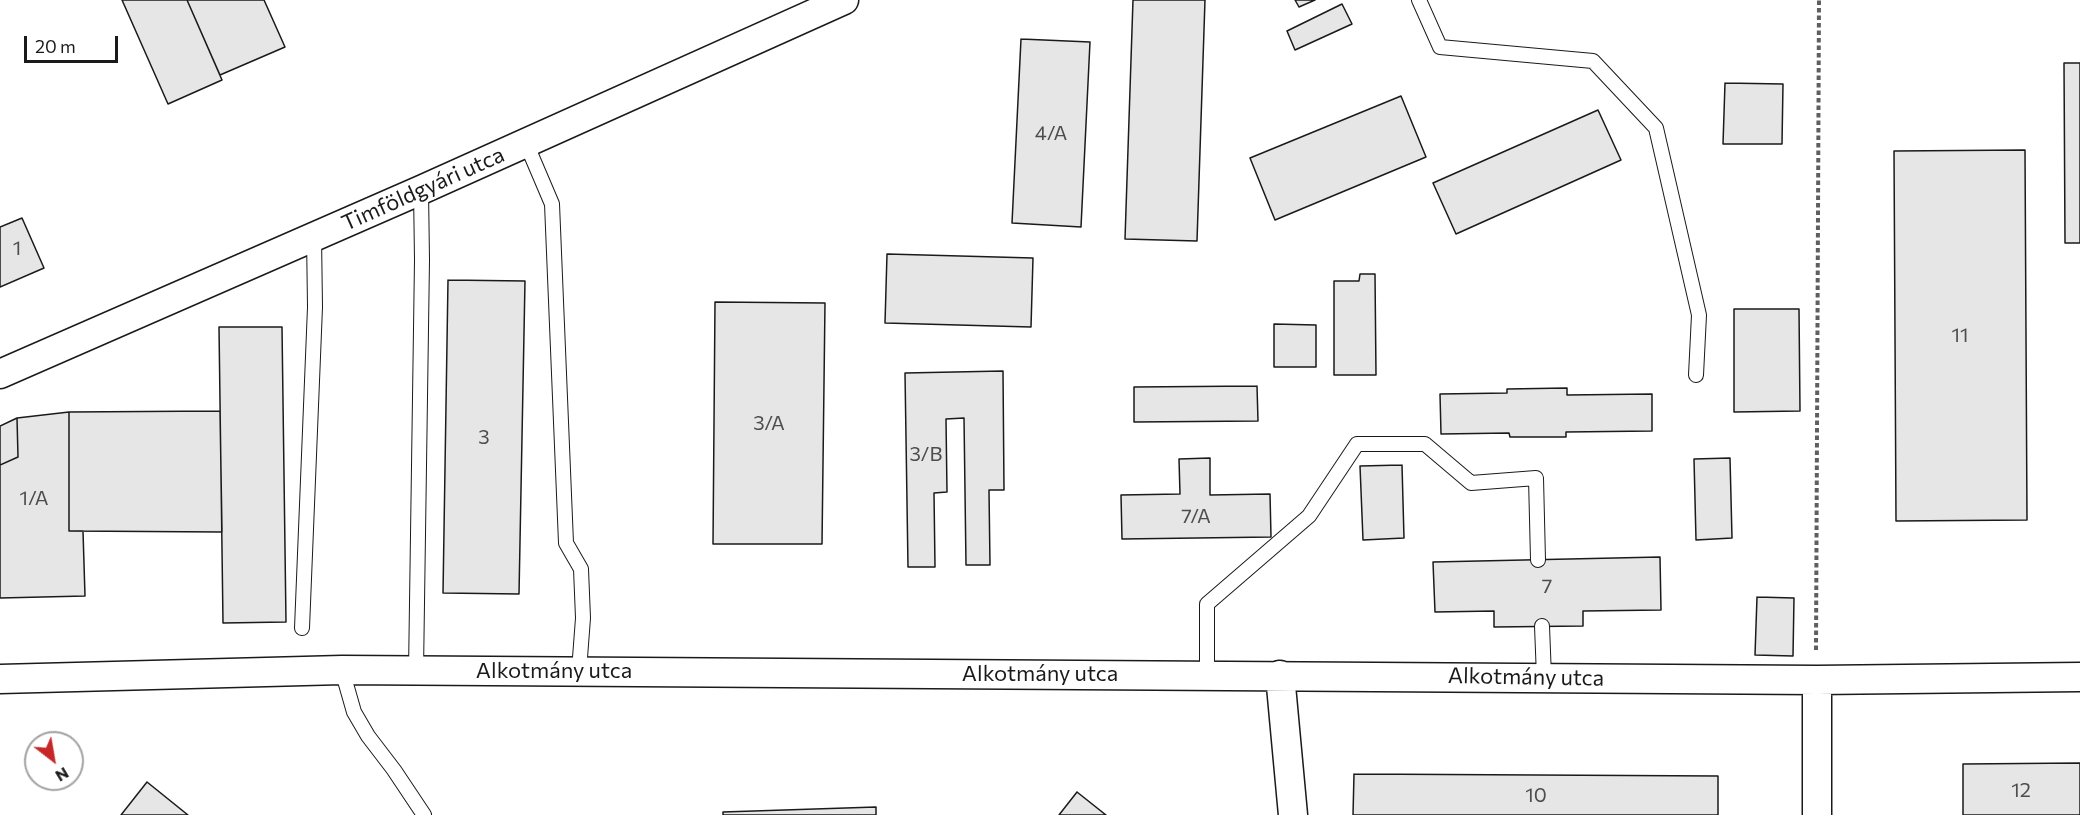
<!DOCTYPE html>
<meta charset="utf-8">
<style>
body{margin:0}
#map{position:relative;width:2080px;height:815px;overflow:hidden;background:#fff;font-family:Commissioner,sans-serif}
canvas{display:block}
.north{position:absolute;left:24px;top:731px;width:60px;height:60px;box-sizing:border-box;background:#fff;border:2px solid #a3a3a3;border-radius:50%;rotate:149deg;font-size:16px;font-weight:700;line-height:24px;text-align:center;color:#1a1a1a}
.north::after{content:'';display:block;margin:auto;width:21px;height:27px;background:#c62828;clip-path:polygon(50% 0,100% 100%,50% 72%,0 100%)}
.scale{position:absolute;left:24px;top:36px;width:94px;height:27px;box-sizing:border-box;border:3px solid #1a1a1a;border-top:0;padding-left:8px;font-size:18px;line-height:21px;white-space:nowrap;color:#1a1a1a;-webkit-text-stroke:4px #fff;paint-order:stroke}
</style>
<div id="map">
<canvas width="2080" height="815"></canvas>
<div class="north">N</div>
<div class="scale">20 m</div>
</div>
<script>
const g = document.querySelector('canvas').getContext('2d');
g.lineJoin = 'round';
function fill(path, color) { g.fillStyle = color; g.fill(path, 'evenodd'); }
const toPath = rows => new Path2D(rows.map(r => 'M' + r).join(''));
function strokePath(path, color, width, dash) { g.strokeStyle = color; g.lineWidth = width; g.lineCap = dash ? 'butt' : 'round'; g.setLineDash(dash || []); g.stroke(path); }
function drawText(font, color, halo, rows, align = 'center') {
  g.font = font + ' Commissioner,sans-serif'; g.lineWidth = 4.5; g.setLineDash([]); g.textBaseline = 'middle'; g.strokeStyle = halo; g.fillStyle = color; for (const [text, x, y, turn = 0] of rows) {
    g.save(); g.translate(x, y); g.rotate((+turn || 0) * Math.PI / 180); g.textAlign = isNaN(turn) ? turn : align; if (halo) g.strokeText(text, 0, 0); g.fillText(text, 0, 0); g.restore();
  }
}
const building = toPath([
 [122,0,187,0,222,80,168,104,122,0],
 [187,0,264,0,285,47,220,75,187,0],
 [1133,0,1205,0,1197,241,1125,239,1133,0],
 [1295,0,1315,0,1299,7,1295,0],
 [1342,4,1352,24,1295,50,1287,31,1342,4],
 [1021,39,1090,42,1081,227,1012,223,1021,39],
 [2064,63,2080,63,2080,243,2065,243,2064,63],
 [1725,83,1783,84,1782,144,1723,144,1725,83],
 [1401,96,1426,157,1275,220,1250,158,1401,96],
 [1598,110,1621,160,1456,234,1433,183,1598,110],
 [2025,150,2027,520,1896,521,1894,151,2025,150],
 [22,218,44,268,0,287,0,227,22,218],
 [887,254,1033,258,1031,327,885,323,887,254],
 [1360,274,1375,274,1376,375,1334,375,1334,281,1359,281,1360,274],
 [448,280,525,281,519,594,443,593,448,280],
 [715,302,825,303,822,544,713,544,715,302],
 [1734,309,1799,309,1800,411,1734,412,1734,309],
 [1274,324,1316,325,1316,367,1274,367,1274,324],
 [219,327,282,327,286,622,223,623,219,327],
 [1003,371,1004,490,989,490,990,565,966,565,964,418,946,419,947,492,934,493,935,567,908,567,905,373,1003,371],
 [1257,386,1258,421,1134,422,1134,387,1257,386],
 [1567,388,1567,395,1652,394,1652,431,1566,432,1566,437,1510,437,1509,433,1441,434,1440,394,1507,393,1507,389,1567,388],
 [220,411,222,532,69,531,69,412,220,411],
 [69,412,69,531,83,531,85,596,0,598,0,465,18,457,17,418,69,412],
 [17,418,18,457,0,465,0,426,17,418],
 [1210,458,1210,495,1270,494,1271,537,1122,539,1121,495,1180,494,1179,459,1210,458],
 [1730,458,1732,538,1696,540,1694,459,1730,458],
 [1402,465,1404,538,1363,540,1360,466,1402,465],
 [1660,557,1661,610,1583,611,1583,626,1494,627,1494,611,1435,612,1433,562,1660,557],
 [1757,597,1794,598,1793,656,1755,655,1757,597],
 [2080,763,2080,815,1963,815,1963,764,2080,763],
 [1354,774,1718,776,1718,815,1353,815,1354,774],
 [147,782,188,815,121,815,147,782],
 [1077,792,1106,815,1059,815,1077,792],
 [876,807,876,815,723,815,723,812,876,807]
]);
const path = toPath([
 [1816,650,1819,0]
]);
const lane = toPath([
 [1419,0,1440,47,1593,61,1656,128,1699,315,1696,375],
 [526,143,552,204,566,543,581,569,583,618,579,671],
 [1542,626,1544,677],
 [302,628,315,307,314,236],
 [342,670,354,712,368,736,394,770,424,815],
 [416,671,422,260,421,190],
 [1207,674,1207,604,1309,516,1357,444,1425,444,1471,483,1536,478,1538,560]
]);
const street = toPath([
 [0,374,421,190,844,0],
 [1280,675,1293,815],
 [0,679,342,670,1817,680,2080,677],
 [1817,680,1817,815]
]);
const numberNames = [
 ["4/A",1051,133],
 ["1",17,248],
 ["11",1960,335],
 ["3/A",769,423],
 ["3",484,437],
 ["3/B",926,454],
 ["1/A",34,498],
 ["7/A",1196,516],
 ["7",1547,586],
 ["12",2021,790],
 ["10",1536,795]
];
const streetNames = [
 ["Timföldgyári utca",423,189,-24],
 ["Alkotmány utca",554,671],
 ["Alkotmány utca",1040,674],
 ["Alkotmány utca",1526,677,1]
];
fill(building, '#e6e6e6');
strokePath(building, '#1a1a1a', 1.5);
strokePath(lane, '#1a1a1a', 16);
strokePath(street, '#1a1a1a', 31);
strokePath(path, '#5f5f5f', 4, [4.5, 3]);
strokePath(lane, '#fff', 14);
strokePath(street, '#fff', 28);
drawText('20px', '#4d4d4d', null, numberNames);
drawText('22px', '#1a1a1a', '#fff', streetNames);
</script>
